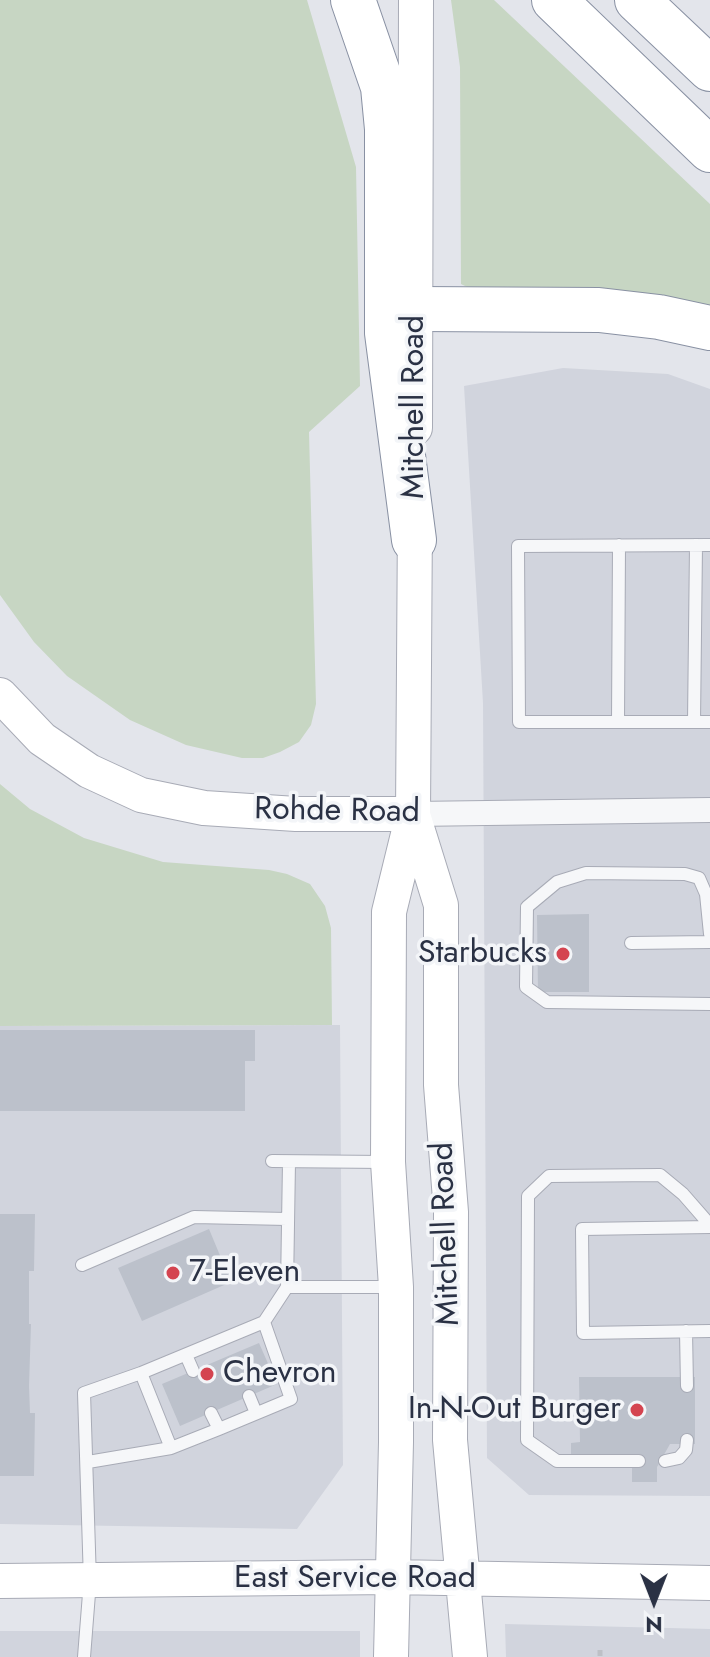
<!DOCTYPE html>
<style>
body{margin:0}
#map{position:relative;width:710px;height:1657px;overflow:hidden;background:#e3e5eb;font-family:Jost,sans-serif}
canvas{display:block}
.north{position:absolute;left:614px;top:1561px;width:80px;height:80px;-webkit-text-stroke:6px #f3f5f8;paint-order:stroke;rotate:180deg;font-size:22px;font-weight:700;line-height:32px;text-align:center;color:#2a3144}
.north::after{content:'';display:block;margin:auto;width:28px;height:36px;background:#2a3144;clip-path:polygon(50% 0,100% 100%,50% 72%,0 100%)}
</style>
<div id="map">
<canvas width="710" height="1657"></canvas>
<div class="north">N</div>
</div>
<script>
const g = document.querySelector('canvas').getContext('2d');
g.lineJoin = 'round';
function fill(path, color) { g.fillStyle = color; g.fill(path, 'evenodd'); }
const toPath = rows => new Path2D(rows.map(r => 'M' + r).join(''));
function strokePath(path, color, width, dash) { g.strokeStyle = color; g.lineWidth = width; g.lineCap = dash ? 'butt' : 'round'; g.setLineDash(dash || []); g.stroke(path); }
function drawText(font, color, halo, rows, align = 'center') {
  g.font = font + ' Jost,sans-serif'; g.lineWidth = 7; g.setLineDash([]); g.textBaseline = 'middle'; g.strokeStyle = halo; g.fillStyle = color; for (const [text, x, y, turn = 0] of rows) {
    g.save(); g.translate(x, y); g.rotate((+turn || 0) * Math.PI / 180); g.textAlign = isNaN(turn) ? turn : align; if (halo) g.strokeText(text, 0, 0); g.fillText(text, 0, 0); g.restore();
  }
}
const built = toPath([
 [563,368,668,374,710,389,710,1496,529,1495,487,1458,483,703,464,386],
 [340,1025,343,1465,297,1529,0,1524,0,1026],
 [505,1624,710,1629,710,1657,506,1657],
 [0,1631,360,1631,360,1657,0,1657]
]);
const green = toPath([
 [0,0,307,0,356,167,360,386,309,432,316,704,311,725,299,742,280,752,263,758,242,758,186,745,130,720,67,676,34,642,0,595],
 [451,0,494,0,710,204,710,307,473,290,461,284,460,67],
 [0,784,30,809,84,838,163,862,269,870,287,874,310,884,325,906,331,928,332,1025,0,1026]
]);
const building = toPath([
 [589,914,589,992,538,992,537,915],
 [0,1030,255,1030,255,1061,245,1061,245,1111,0,1111],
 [0,1214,35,1214,34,1271,29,1271,29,1324,31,1324,29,1386,30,1413,35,1413,34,1476,0,1476],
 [209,1229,231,1282,142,1321,118,1268],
 [259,1343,277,1384,180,1426,162,1384],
 [579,1377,695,1377,695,1444,670,1444,657,1467,657,1482,632,1482,632,1467,571,1467,571,1443,580,1442]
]);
const path = toPath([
 [600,1650,600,1657]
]);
const lane = toPath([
 [710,545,518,546,519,722,710,722],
 [618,722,619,545],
 [694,722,696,545],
 [710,934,706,894,699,878,685,874,586,873,557,882,527,907,526,987,547,1002,710,1004],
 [631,943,710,942],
 [272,1161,385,1162],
 [710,1227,582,1229,583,1333,710,1331],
 [82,1265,194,1217,287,1219],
 [287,1287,289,1162],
 [686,1331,687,1386],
 [186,1355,193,1371],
 [141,1373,171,1448,219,1429,291,1399,264,1322],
 [249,1396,256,1413],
 [211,1413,219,1429],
 [639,1461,557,1461,527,1440,528,1196,549,1176,660,1175,683,1194,710,1225],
 [665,1461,679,1458,686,1450,687,1440],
 [88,1462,171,1448],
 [84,1657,90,1581,84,1393,141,1373,264,1322,287,1287,396,1287]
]);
const street = toPath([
 [413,814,710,810]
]);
const secondary = toPath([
 [415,428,416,0],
 [0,695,42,739,89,771,141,795,204,808,296,814,413,814],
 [413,815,441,905,441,1085,451,1212,450,1440,470,1657],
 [0,1581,392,1577,710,1583],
 [391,1657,396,1442,396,1287,388,1162,389,912,413,814,415,516]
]);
const highway = toPath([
 [353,0,383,87,387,129,387,333,414,540],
 [554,0,710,150],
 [637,0,710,69],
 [416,309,599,310,659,317,710,328]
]);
const markers = [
 [563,954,8,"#d44450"],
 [173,1273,8,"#d44450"],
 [207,1374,8,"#d44450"],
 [637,1410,8,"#d44450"]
];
const streetNames = [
 ["Mitchell Road",415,407,-90],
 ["Rohde Road",337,812,1],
 ["Mitchell Road",447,1234,-92],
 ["East Service Road",355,1579]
];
const poiNames = [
 ["Starbucks",547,954],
 ["7-Eleven",189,1273,"left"],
 ["Chevron",223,1374,"left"],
 ["In-N-Out Burger",621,1410]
];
fill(built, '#d1d4dd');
fill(green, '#c7d6c3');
fill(building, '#bcc1cb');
strokePath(lane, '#a8abb6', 14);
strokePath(street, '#a8abb6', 26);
strokePath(secondary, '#a8abb6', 36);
strokePath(highway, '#8991a3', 46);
strokePath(path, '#bdc0c6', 5, [6, 6]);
strokePath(lane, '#f6f7f9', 12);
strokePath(street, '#f6f7f9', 24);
strokePath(secondary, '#fff', 34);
strokePath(highway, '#fff', 44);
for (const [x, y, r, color] of markers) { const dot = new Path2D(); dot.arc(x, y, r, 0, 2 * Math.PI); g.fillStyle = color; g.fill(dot); strokePath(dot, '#f3f5f8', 3); }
drawText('32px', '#2a3144', '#f3f5f8', streetNames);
drawText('32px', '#2a3144', '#f3f5f8', poiNames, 'right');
</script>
